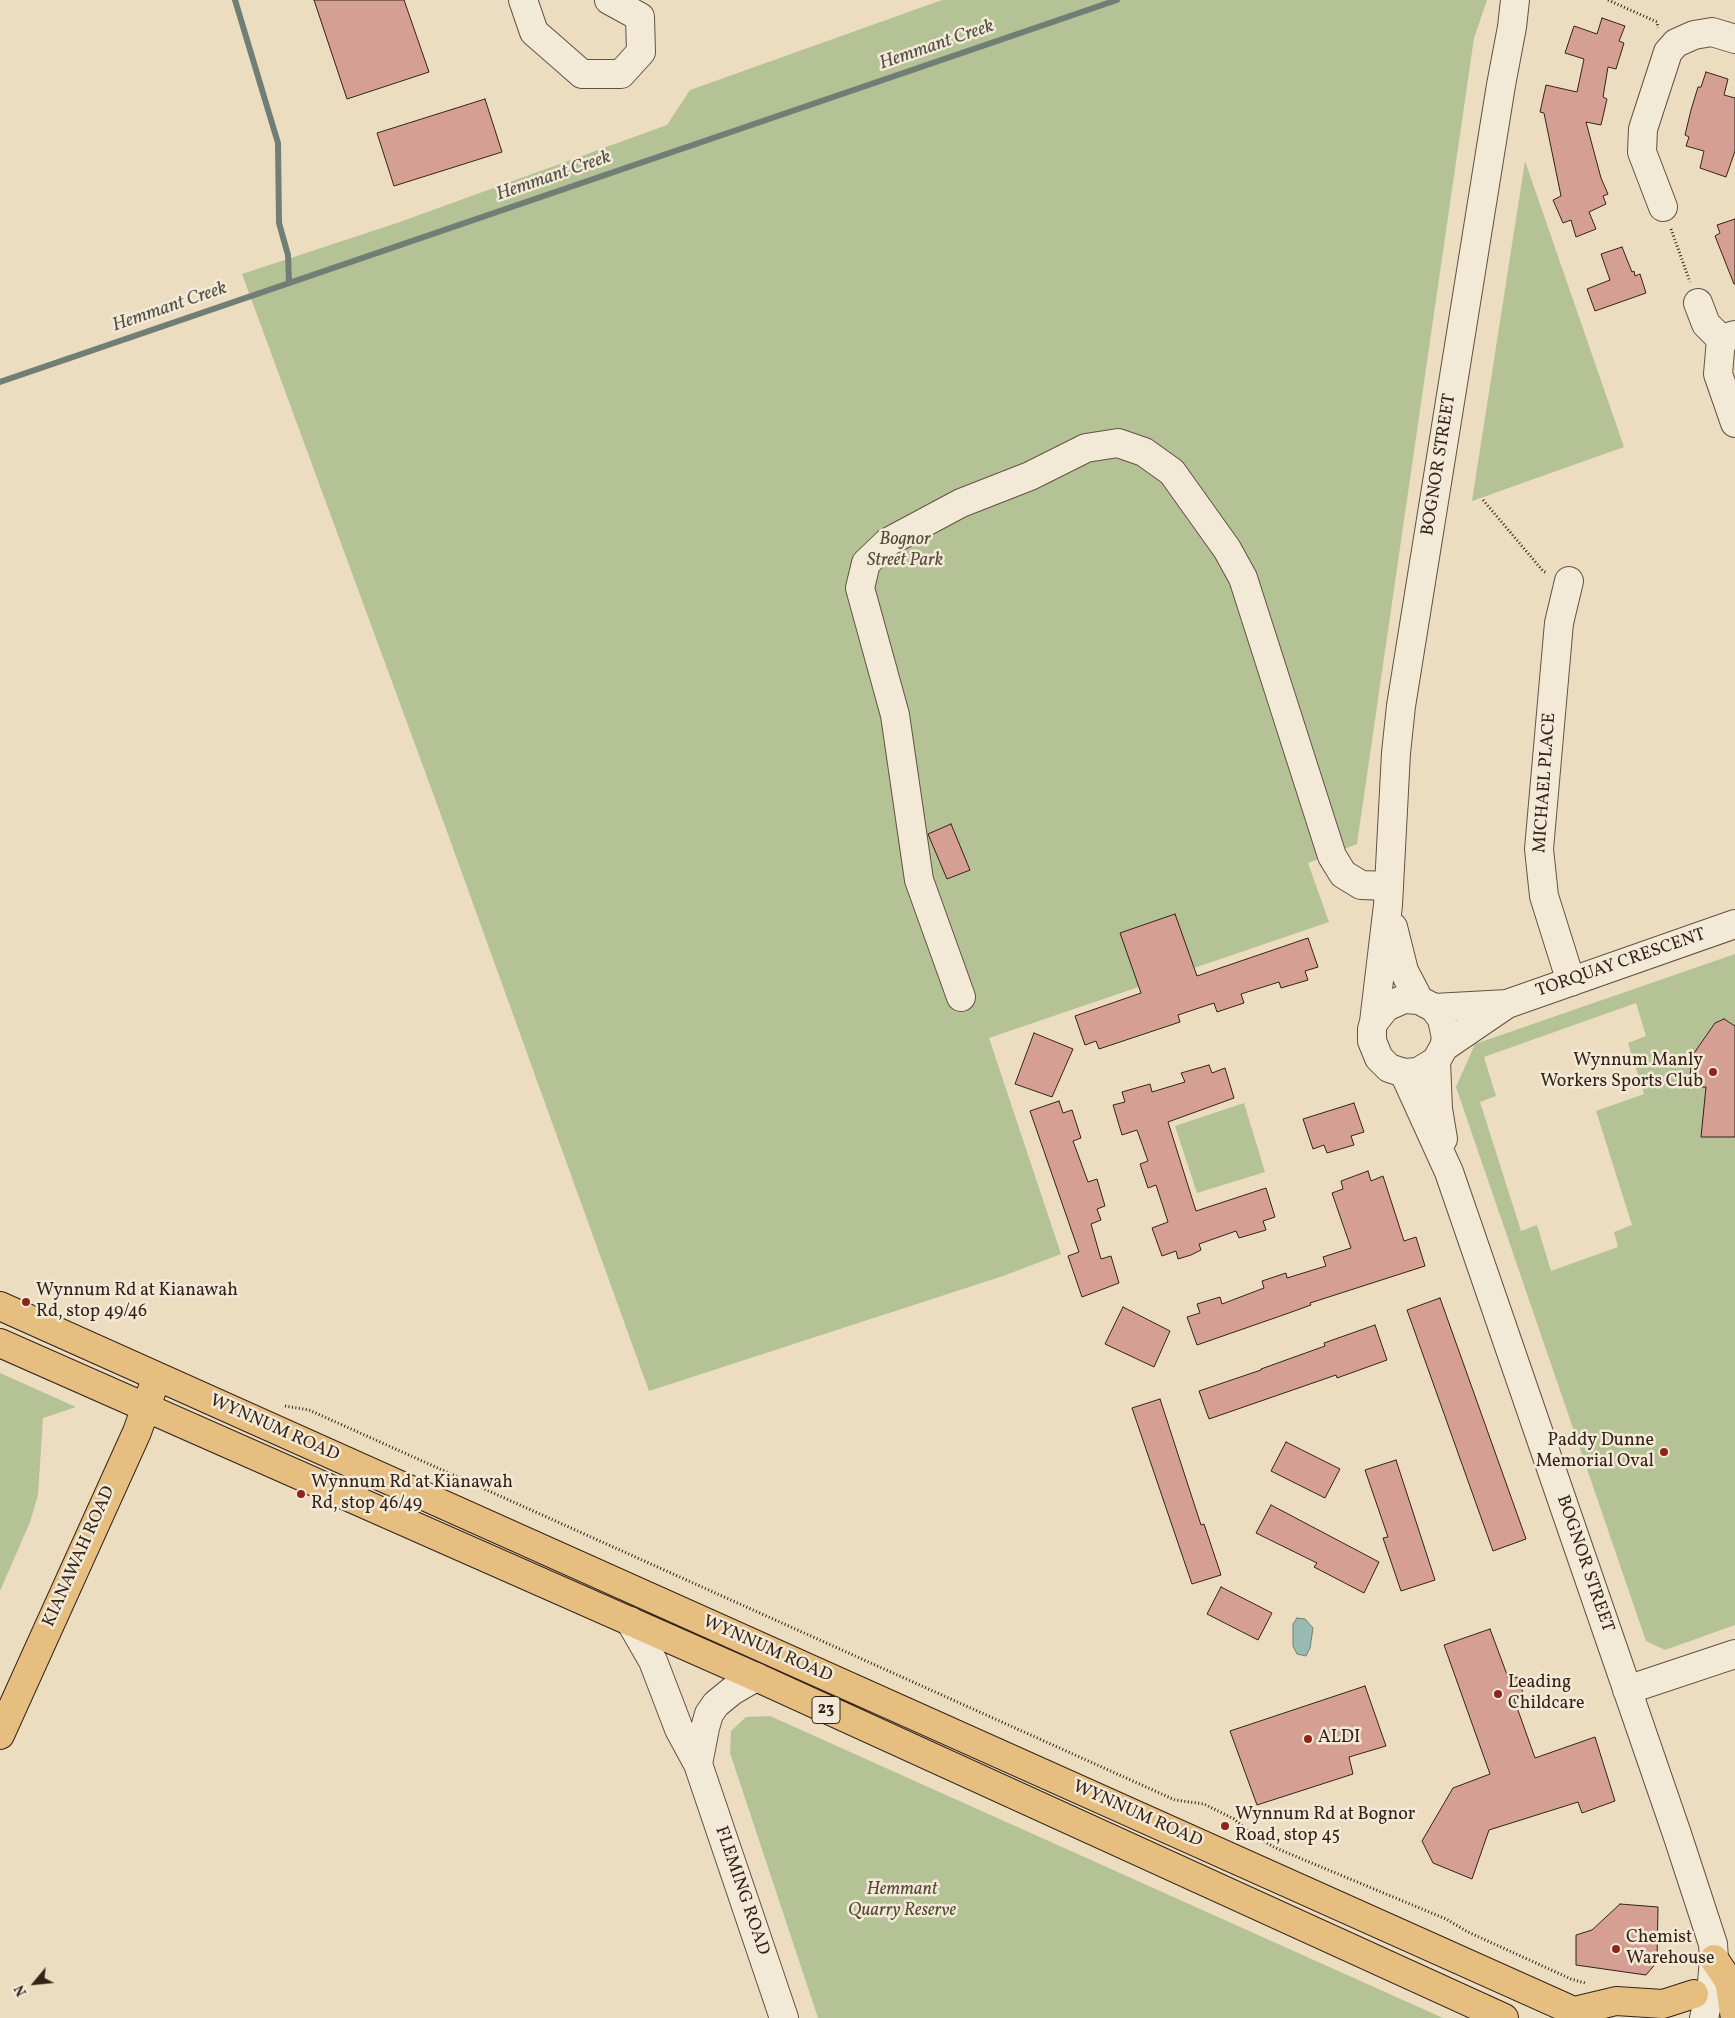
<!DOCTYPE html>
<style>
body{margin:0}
#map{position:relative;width:1735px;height:2018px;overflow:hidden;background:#ecddc1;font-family:Vollkorn,serif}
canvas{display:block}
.north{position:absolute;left:10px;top:1958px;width:50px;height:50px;-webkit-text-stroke:4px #f3e9d7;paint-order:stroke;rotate:242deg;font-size:14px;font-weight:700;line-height:20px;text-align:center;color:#342318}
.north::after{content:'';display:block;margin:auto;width:18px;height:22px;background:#342318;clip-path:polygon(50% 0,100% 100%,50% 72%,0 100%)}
</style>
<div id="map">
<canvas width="1735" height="2018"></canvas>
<div class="north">N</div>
</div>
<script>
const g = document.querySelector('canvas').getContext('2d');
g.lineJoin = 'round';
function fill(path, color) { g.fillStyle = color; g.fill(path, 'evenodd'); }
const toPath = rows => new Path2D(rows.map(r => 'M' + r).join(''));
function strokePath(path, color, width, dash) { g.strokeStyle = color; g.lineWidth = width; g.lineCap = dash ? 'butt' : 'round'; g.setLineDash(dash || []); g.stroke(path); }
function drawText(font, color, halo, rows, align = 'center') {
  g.font = font + ' Vollkorn,serif'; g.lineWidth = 5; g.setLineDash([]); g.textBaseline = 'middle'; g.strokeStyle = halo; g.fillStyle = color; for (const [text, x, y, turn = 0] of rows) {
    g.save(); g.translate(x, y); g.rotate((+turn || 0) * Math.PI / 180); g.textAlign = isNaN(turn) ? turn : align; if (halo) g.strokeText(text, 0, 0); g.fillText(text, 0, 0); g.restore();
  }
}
const green = toPath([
 [942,0,1487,0,1474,38,1357,844,1308,863,1329,922,989,1038,1061,1254,1003,1276,649,1391,445,826,242,274,397,223,667,125,690,90],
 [1525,161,1624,447,1472,501],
 [1735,954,1735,1027,1724,1019,1715,1023,1692,1056,1689,1087,1706,1087,1735,1137,1735,1625,1665,1650,1646,1641,1456,1087,1475,1044],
 [1636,1003,1646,1036,1628,1043,1644,1094,1596,1111,1632,1225,1614,1232,1618,1247,1551,1271,1537,1225,1521,1231,1480,1102,1496,1096,1484,1057],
 [1244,1103,1265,1172,1197,1193,1175,1126],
 [0,1373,76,1407,43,1418,38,1495,30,1522,0,1591],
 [770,1716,1443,2018,818,2018,730,1753,731,1731,746,1717]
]);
const water = toPath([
 [1297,1618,1305,1619,1313,1628,1310,1648,1306,1656,1297,1654,1293,1646,1293,1624,1297,1618]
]);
const stream = toPath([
 [235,0,278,143,279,223,288,255,289,282],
 [0,382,1117,0]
]);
const building = toPath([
 [314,0,404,0,429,72,347,99,314,0],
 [1602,18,1625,26,1619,41,1624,43,1616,69,1608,67,1603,97,1607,99,1601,125,1586,122,1601,178,1608,194,1603,196,1606,204,1589,212,1596,229,1576,237,1571,220,1563,223,1553,200,1561,196,1544,113,1540,112,1546,85,1577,92,1584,59,1565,53,1574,26,1597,34,1602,18],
 [1706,72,1728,79,1724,95,1735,98,1735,151,1726,177,1700,168,1704,151,1686,146,1689,137,1685,135,1691,110,1698,87,1701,87,1706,72],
 [485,99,502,152,394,186,377,133,485,99],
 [1735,219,1735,284,1734,284,1715,236,1720,233,1717,225,1735,219],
 [1622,247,1632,272,1634,271,1635,276,1640,274,1646,293,1595,311,1587,289,1610,280,1601,254,1622,247],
 [951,824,970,870,947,879,928,834,951,824],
 [1175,914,1197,976,1308,938,1318,967,1305,971,1308,980,1281,988,1279,982,1241,994,1244,1003,1217,1012,1214,1003,1178,1015,1180,1022,1099,1049,1096,1041,1085,1045,1075,1016,1141,993,1120,933,1175,914],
 [1724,1019,1735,1026,1735,1137,1701,1137,1706,1087,1689,1087,1692,1056,1715,1023,1724,1019],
 [1034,1033,1073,1049,1052,1097,1015,1084,1034,1033],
 [1209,1065,1212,1073,1225,1068,1234,1098,1168,1122,1196,1211,1266,1188,1275,1217,1263,1221,1266,1230,1239,1238,1236,1231,1199,1244,1201,1250,1191,1255,1178,1259,1176,1251,1162,1256,1152,1228,1168,1222,1156,1185,1148,1188,1140,1164,1148,1161,1137,1130,1122,1135,1113,1105,1125,1102,1122,1092,1150,1084,1152,1092,1185,1082,1181,1073,1209,1065],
 [1059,1101,1063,1113,1072,1110,1081,1138,1073,1141,1088,1182,1097,1179,1105,1206,1097,1209,1101,1220,1091,1224,1101,1259,1111,1256,1119,1283,1082,1297,1068,1256,1079,1252,1030,1111,1059,1101],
 [1354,1103,1364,1132,1351,1136,1354,1145,1327,1153,1324,1145,1313,1149,1303,1119,1354,1103],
 [1368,1171,1371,1181,1383,1176,1404,1241,1416,1237,1425,1266,1310,1303,1311,1305,1286,1314,1197,1345,1187,1317,1200,1313,1197,1304,1220,1297,1222,1304,1264,1288,1262,1281,1286,1273,1287,1278,1326,1266,1323,1257,1351,1248,1332,1193,1343,1189,1341,1181,1368,1171],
 [1440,1298,1526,1539,1493,1551,1407,1310,1440,1298],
 [1123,1307,1170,1331,1154,1367,1105,1344,1123,1307],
 [1375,1325,1387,1360,1337,1378,1336,1375,1209,1419,1199,1391,1261,1370,1261,1369,1325,1346,1324,1343,1375,1325],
 [1160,1399,1201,1525,1204,1524,1221,1575,1192,1584,1132,1408,1160,1399],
 [1286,1442,1340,1469,1325,1498,1271,1471,1286,1442],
 [1396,1460,1435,1580,1401,1591,1383,1538,1388,1537,1365,1470,1396,1460],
 [1271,1505,1379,1562,1364,1593,1314,1567,1317,1563,1256,1533,1271,1505],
 [1221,1587,1272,1613,1258,1640,1207,1614,1221,1587],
 [1490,1629,1509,1680,1517,1677,1524,1695,1514,1699,1535,1758,1595,1737,1615,1801,1582,1813,1578,1802,1489,1830,1472,1879,1433,1863,1422,1841,1453,1788,1490,1774,1444,1645,1490,1629],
 [1365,1686,1386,1746,1349,1757,1353,1774,1257,1805,1230,1731,1365,1686],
 [1620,1904,1658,1907,1657,1962,1646,1975,1576,1965,1576,1935,1592,1930,1620,1904]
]);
const path = toPath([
 [1608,0,1657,22,1658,28],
 [1671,229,1690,282],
 [1483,500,1543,571,1547,573],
 [285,1406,309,1410,1175,1800,1204,1804,1234,1819,1257,1838,1278,1849,1446,1919,1468,1932,1571,1979,1585,1983]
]);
const minor = toPath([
 [523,0,534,32,582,74,621,74,641,52,640,17,609,0],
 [1663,207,1642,152,1643,129,1668,52,1676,43,1694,35,1712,32,1735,39],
 [1698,303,1706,324,1721,339],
 [1735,335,1721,339,1718,374,1735,423],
 [1569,581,1559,623,1539,849,1544,896,1571,982],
 [1393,927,1404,971,1419,1000,1434,1008,1442,1019,1446,1038,1444,1047,1436,1061,1418,1072,1404,1073,1389,1068,1379,1058,1372,1041,1372,1029,1374,1022,1386,1007,1404,999,1419,1000],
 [961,997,919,880,895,715,860,588,866,563,888,542,961,503,1030,476,1086,448,1118,443,1144,452,1172,472,1227,549,1243,578,1332,856,1343,874,1361,885,1389,886],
 [1434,1008,1507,1004],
 [1374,1022,1388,905,1396,753,1401,706,1501,85,1512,27,1515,0],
 [1444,1047,1507,1004,1735,924],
 [1436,1061,1438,1109,1443,1139],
 [1404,1073,1449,1172,1677,1834,1713,1944,1714,1959,1712,1983,1704,2018],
 [630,1621,653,1661,679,1729,698,1764,784,2018],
 [1627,1690,1735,1654],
 [698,1764,705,1728,709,1714,716,1704,732,1691,756,1677]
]);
const major = toPath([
 [0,1306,1589,2018],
 [0,1343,756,1677,1504,2018],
 [0,1735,137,1432,152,1390],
 [1714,1959,1729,1981,1735,2018],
 [1574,2011,1616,2001,1663,2004,1694,1994]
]);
const markers = [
 [1713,1072,5,"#8f2418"],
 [26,1302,5,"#8f2418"],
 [1664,1452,5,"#8f2418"],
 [301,1494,5,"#8f2418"],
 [1498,1694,5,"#8f2418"],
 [1308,1739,5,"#8f2418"],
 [1225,1826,5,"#8f2418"],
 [1616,1949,5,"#8f2418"]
];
const shields = [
 [826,1710,28]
];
const shieldNames = [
 ["23",826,1710]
];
const streetNames = [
 ["BOGNOR STREET",1440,465,-81],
 ["MICHAEL PLACE",1546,783,-86],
 ["TORQUAY CRESCENT",1621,964,-19],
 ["WYNNUM ROAD",274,1429,24],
 ["KIANAWAH ROAD",80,1557,-66],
 ["BOGNOR STREET",1584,1564,71],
 ["WYNNUM ROAD",767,1650,24],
 ["WYNNUM ROAD",1137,1815,24],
 ["FLEMING ROAD",741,1891,71]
];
const parkNames = [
 ["Bognor",905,541],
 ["Street Park",905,562],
 ["Hemmant",902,1891],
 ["Quarry Reserve",902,1912]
];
const poiNames = [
 ["Wynnum Manly",1703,1062,"right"],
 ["Workers Sports Club",1703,1083,"right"],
 ["Wynnum Rd at Kianawah",36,1292],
 ["Rd, stop 49/46",36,1313],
 ["Paddy Dunne",1654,1442,"right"],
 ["Memorial Oval",1654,1463,"right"],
 ["Wynnum Rd at Kianawah",311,1484],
 ["Rd, stop 46/49",311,1505],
 ["Leading",1508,1684],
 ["Childcare",1508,1705],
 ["ALDI",1318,1739],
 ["Wynnum Rd at Bognor",1235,1816],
 ["Road, stop 45",1235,1837],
 ["Chemist",1626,1939],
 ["Warehouse",1626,1960]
];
const waterNames = [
 ["Hemmant Creek",937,46,-19],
 ["Hemmant Creek",554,177,-19],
 ["Hemmant Creek",170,308,-19]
];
fill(green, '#b4c296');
fill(water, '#99bbb3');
strokePath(water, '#717e75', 1);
strokePath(stream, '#717e75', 6);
fill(building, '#d69f93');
strokePath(building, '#342318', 1);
strokePath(minor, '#625242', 30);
strokePath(major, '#342318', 30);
strokePath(path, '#342318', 3, [1, 2.5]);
strokePath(minor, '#f3e9d7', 28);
strokePath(major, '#e6be80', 28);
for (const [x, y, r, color] of markers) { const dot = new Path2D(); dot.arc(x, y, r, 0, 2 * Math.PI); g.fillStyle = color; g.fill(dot); strokePath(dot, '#f3e9d7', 2); }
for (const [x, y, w] of shields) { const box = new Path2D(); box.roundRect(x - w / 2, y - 13.5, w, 27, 4); g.fillStyle = '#f3e9d7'; g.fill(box); strokePath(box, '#342318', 1); }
drawText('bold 16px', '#342318', null, shieldNames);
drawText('18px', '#342318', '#f3e9d7', streetNames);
drawText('italic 18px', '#544b38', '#f3e9d7', parkNames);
drawText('18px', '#342318', '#f3e9d7', poiNames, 'left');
drawText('italic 19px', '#525146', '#f3e9d7', waterNames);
</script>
